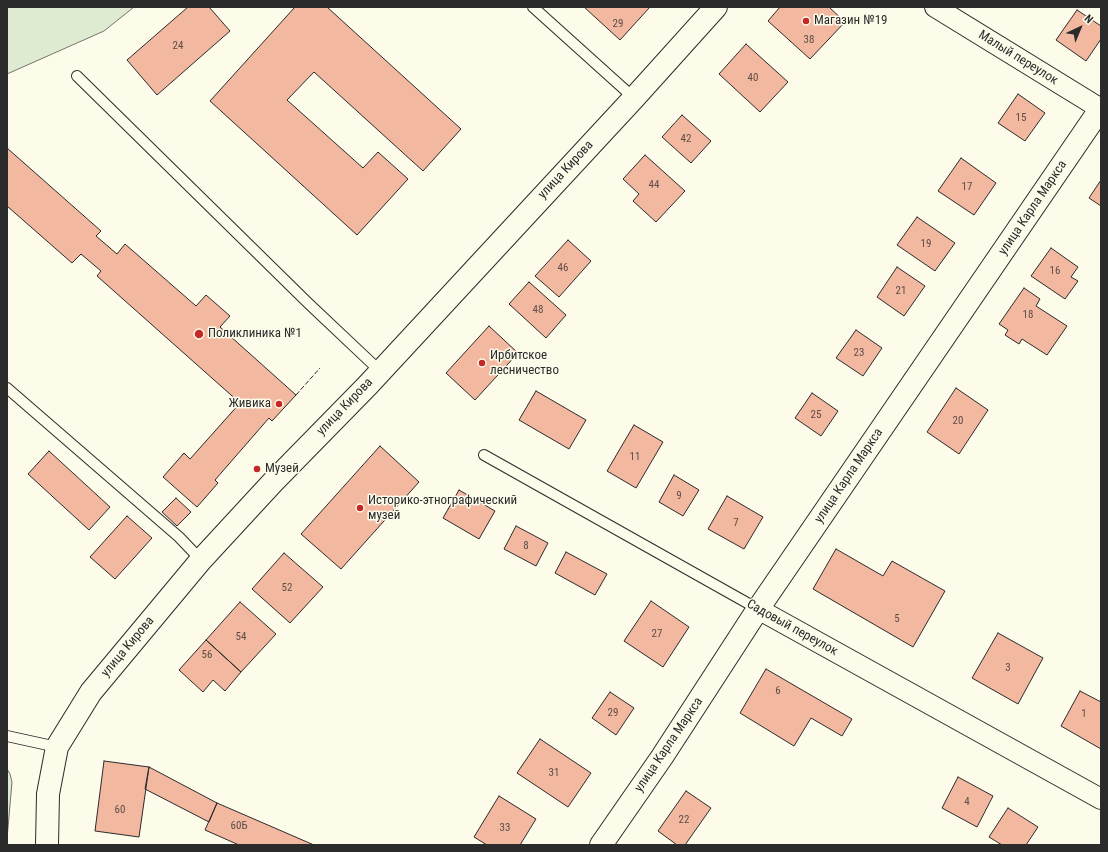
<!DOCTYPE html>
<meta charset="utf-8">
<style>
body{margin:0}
#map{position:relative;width:1108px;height:852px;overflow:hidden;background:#fdfbea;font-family:"Roboto Condensed",sans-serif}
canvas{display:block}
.frame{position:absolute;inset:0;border:8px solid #2b2b2b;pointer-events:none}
.north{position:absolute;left:1060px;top:8px;width:40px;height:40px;-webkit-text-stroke:3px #fdfbea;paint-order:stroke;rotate:44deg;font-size:11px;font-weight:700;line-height:16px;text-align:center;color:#2b2b2b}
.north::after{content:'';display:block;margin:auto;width:14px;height:18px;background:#2b2b2b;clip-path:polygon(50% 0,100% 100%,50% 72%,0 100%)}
</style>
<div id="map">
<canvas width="1108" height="852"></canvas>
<div class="frame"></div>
<div class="north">N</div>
</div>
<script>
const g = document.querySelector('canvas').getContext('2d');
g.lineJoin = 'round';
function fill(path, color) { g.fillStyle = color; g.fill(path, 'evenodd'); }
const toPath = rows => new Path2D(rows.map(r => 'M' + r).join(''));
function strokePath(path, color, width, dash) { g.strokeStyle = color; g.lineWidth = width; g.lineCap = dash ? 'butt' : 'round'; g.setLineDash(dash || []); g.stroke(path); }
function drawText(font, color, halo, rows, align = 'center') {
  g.font = font + ' "Roboto Condensed",sans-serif'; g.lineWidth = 3; g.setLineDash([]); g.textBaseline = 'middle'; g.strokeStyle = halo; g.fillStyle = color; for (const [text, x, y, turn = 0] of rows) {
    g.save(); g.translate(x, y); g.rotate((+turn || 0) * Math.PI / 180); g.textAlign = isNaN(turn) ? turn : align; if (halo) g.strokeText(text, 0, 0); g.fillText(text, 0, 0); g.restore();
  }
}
const green = toPath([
 [7,7,134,7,104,31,7,74,7,7],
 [7,769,10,774,12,782,7,839,7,769]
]);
const building = toPath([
 [188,7,209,7,230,31,157,95,127,60,188,7],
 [295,7,327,7,461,129,423,171,314,72,287,100,363,168,378,152,408,179,357,235,210,101,295,7],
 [584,7,650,7,620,40,584,7],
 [780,7,829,7,845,22,810,59,768,21,780,7],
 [1077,10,1101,26,1101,39,1086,61,1056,40,1077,10],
 [746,44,788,82,760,112,719,74,746,44],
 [1018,94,1045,113,1025,141,998,123,1018,94],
 [682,115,711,141,691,163,662,137,682,115],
 [7,148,101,231,96,236,117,254,125,244,196,306,206,295,230,316,220,327,296,395,272,421,269,418,215,480,218,483,197,507,163,477,184,453,190,459,240,403,97,276,101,271,81,254,72,263,7,206,7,148],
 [645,155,685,191,656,222,633,201,639,194,623,179,645,155],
 [961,158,996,183,974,215,938,191,961,158],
 [1101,180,1101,206,1089,198,1101,180],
 [917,217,955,243,935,271,897,245,917,217],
 [568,240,591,261,559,297,535,276,568,240],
 [1051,248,1078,267,1071,277,1078,281,1065,299,1031,276,1051,248],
 [897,267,925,286,904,316,877,297,897,267],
 [529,282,566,315,546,338,509,304,529,282],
 [1024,288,1040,299,1036,306,1067,326,1047,355,1022,339,1019,344,1005,335,1008,330,999,324,1024,288],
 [489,326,518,353,475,400,446,373,489,326],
 [856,330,882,348,863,376,836,358,856,330],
 [956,388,988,410,959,454,927,432,956,388],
 [536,391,586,420,569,449,519,420,536,391],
 [812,393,838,411,821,436,795,418,812,393],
 [634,425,663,442,636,488,607,471,634,425],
 [380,446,419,482,341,569,301,534,380,446],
 [49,451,110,507,89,530,28,474,49,451],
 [674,475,699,490,683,516,659,502,674,475],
 [459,490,495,511,479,539,443,518,459,490],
 [727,496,763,517,744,549,708,529,727,496],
 [176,498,191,512,177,526,162,512,176,498],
 [127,516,152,538,115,579,90,557,127,516],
 [516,526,548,543,536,566,504,549,516,526],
 [836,549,883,576,892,561,945,591,913,647,813,589,836,549],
 [566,552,607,574,595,595,555,573,566,552],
 [284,553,323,587,290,623,252,589,284,553],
 [651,601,689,627,663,667,624,641,651,601],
 [240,602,276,634,241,672,206,640,240,602],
 [998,633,1043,658,1018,704,972,678,998,633],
 [206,640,241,672,225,691,213,680,203,692,179,670,206,640],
 [766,669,852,719,842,736,811,718,794,746,740,713,766,669],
 [1080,691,1101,702,1101,749,1061,726,1080,691],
 [610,692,634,708,616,735,592,718,610,692],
 [540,739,591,773,568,807,517,773,540,739],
 [104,761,149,767,139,837,95,831,104,761],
 [149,767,217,803,209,822,145,789,149,767],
 [958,777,993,796,977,827,942,808,958,777],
 [686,791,711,808,685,845,677,845,658,831,686,791],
 [499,796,536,819,520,845,487,845,474,837,499,796],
 [217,803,314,845,239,845,205,830,217,803],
 [1008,808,1038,827,1026,845,1002,845,989,837,1008,808]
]);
const lane = toPath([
 [533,7,634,98],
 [77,76,308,303,380,371],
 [7,388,179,537,201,560],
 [484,455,758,609],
 [7,736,57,747]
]);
const street = toPath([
 [935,7,1101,109],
 [758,609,1101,799]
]);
const secondary = toPath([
 [47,845,48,794,57,747,91,692,201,560,273,482,368,385,634,98,716,7]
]);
const primary = toPath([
 [601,845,662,757,758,609,1101,108]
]);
const fence = toPath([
 [296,395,320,368]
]);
const markers = [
 [806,21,4,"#c62828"],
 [199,334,5,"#c62828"],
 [482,363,4,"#c62828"],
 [279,404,4,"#c62828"],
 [257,469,4,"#c62828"],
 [360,508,4,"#c62828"]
];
const numberNames = [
 ["29",618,24],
 ["38",809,40],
 ["24",178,46],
 ["40",753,78],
 ["15",1021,118],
 ["42",686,139],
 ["44",654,185],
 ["17",967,187],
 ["19",926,244],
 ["46",563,268],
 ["16",1055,271],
 ["21",901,291],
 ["48",538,310],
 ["18",1028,315],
 ["23",859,353],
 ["25",816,415],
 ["20",958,421],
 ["11",635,457],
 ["9",679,496],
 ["7",736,523],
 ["8",526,546],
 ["52",287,588],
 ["5",897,619],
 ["27",657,634],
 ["54",241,637],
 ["56",207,655],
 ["3",1008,668],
 ["6",778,691],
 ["29",613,713],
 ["1",1084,714],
 ["31",554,773],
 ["4",967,802],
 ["60",120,810],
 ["22",684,820],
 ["60Б",239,826],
 ["33",505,828]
];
const poiNames = [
 ["Магазин №19",814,21],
 ["Поликлиника №1",208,334],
 ["Ирбитское",490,356],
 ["лесничество",490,371],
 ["Живика",271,404,"right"],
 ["Музей",265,469],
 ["Историко-этнографический",368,501],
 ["музей",368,516]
];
const streetNames = [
 ["Малый переулок",1018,58,32],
 ["улица Кирова",566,170,-47],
 ["улица Карла Маркса",1033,208,-56],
 ["улица Кирова",345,407,-46],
 ["улица Карла Маркса",849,476,-56],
 ["Садовый переулок",792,628,29],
 ["улица Кирова",128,647,-50],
 ["улица Карла Маркса",669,745,-56]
];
fill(green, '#deebd1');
strokePath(green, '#74746e', 1);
fill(building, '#f2b8a0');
strokePath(building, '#2b2b2b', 1);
strokePath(lane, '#2b2b2b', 12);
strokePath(street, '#2b2b2b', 22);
strokePath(secondary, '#2b2b2b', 24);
strokePath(primary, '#2b2b2b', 24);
strokePath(lane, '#fdfbea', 10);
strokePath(street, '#fdfbea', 20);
strokePath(secondary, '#fdfbea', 22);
strokePath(primary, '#fdfbea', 22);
strokePath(fence, '#2b2b2b', 1, [5, 2]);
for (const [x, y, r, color] of markers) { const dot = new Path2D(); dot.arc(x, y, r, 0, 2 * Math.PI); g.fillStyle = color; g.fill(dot); strokePath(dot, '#fdfbea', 1.5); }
drawText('11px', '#5d4e48', null, numberNames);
drawText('13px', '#2b2b2b', '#fdfbea', poiNames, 'left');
drawText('13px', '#2b2b2b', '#fdfbea', streetNames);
</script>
